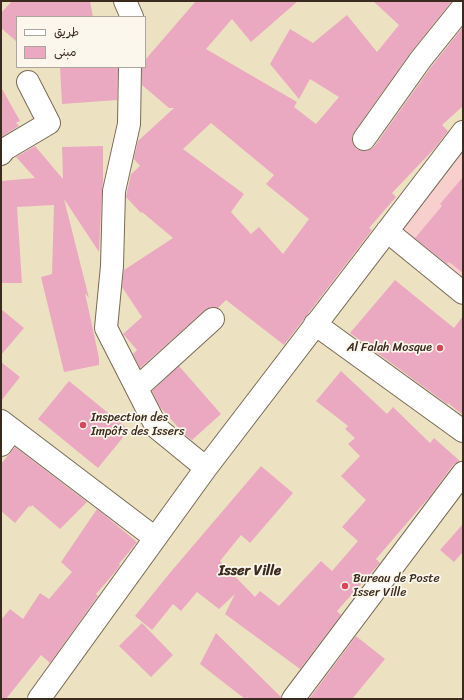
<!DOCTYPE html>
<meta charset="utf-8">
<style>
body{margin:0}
#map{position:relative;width:464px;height:700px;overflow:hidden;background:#ece2c2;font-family:Sriracha,"Playpen Sans Arabic",sans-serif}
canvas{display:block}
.frame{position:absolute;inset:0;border:2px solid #3b2a1e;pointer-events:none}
.legend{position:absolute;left:16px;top:16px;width:130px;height:52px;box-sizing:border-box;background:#fbf7ec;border:1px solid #aea59a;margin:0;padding:5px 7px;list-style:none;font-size:12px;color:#3b2a1e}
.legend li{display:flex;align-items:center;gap:8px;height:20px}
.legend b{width:20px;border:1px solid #aea59a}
</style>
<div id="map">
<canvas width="464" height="700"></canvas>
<div class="frame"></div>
<ul class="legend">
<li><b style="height:5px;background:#fff"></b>طريق</li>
<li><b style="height:11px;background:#eba9c1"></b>مبنى</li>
</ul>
</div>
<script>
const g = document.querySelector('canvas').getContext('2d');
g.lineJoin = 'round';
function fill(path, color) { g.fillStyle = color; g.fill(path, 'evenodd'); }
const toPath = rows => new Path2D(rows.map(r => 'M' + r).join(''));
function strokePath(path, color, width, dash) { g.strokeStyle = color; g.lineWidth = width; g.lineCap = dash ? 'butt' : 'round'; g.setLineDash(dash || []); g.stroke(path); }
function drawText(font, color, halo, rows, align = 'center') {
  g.font = font + ' Sriracha,sans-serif'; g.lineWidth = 3.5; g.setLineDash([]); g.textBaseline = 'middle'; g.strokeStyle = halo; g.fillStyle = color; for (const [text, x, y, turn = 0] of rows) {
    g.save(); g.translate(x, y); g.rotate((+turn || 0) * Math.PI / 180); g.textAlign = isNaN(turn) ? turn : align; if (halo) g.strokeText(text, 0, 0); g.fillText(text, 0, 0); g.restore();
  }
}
const built = toPath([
 [463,132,463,293,387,231]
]);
const building = toPath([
 [12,1,90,1,93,17,17,17,17,42,1,28,1,13],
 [196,1,298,1,251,42,232,19,206,49,297,102,294,107,316,124,339,97,310,79,299,99,270,64,290,29,313,43,347,15,377,52,399,25,373,1,452,1,411,52,354,132,352,137,353,144,356,149,362,151,369,150,374,147,431,67,463,27,463,106,442,125,448,131,435,148,392,193,396,197,369,228,372,230,284,345,226,300,218,308,211,307,205,310,140,368,133,354,137,350,123,334,142,317,122,287,124,270,173,238,142,212,141,213,126,197,131,174,140,166,134,159,138,141,174,108,169,108,142,85,142,67,145,67,145,60],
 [211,123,274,175,266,184,309,219,283,254,259,227,251,234,231,212,244,194,183,149],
 [60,67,118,67,117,100,62,104],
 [1,87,20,121,16,123,19,126,1,137],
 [35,146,63,179,62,147,103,146,103,181,102,191,99,252,64,199,89,298,85,293,99,358,99,365,64,372,41,277,52,274,54,205,17,207,22,283,1,283,1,181,35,178,16,157],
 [463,177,463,273,449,262,447,264,415,238,442,206,440,204],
 [395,280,454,328,463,316,463,415,448,403,447,404,350,333],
 [1,309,24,328,1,355],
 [1,362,20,377,1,401],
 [179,366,221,414,192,440,184,434,160,407,152,391],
 [341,371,387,414,393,407,430,443,434,438,460,461,453,465,431,495,376,559,380,563,337,611,341,615,300,669,225,614,235,594,219,609,197,592,181,611,173,604,152,630,135,616,169,574,261,466,293,493,250,543,241,535,220,561,255,597,260,591,279,606,321,561,332,571,358,541,342,527,366,500,341,476,360,456,348,444,355,438,345,429,348,426,316,401],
 [69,381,129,430,98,468,38,419],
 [15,447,87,502,60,529,32,505,31,507,29,506,15,523,1,511,1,464],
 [97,509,137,542,119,564,120,565,116,571,96,594,98,596,50,663,41,655,6,699,1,699,1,620,10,609,23,619,40,593,49,599,72,572,61,562],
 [463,524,463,552,454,562,440,550],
 [142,623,173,655,151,677,119,646],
 [216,633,281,697,281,699,245,699,200,664],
 [356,636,385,659,352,699,309,699]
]);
const minor = toPath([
 [125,1,132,17],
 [130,67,129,124,114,191,112,266,106,328,157,428,206,468],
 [364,139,421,59,463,7],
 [1,154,5,149,49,123,28,82],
 [387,231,463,293],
 [315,324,463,431],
 [137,388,213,319],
 [1,421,155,538],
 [1,445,12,430],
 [39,699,206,468,463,132],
 [293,699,463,473]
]);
const markers = [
 [440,348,4,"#d1495b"],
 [83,425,4,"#d1495b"],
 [345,586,4,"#d1495b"]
];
const poiNames = [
 ["Al Falah Mosque",432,348,"right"],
 ["Inspection des",91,418],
 ["Impôts des Issers",91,432],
 ["Bureau de Poste",353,579],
 ["Isser Ville",353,593]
];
const quarterNames = [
 ["Isser Ville",250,571]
];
fill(built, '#f7d0ce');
fill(building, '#eba9c1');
strokePath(minor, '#796a57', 24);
strokePath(minor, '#fff', 22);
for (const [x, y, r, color] of markers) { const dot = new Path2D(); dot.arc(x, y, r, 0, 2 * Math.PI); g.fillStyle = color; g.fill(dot); strokePath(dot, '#fbf7ec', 1.5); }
drawText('12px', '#3b2a1e', '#fbf7ec', poiNames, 'left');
drawText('bold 14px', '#3b2a1e', '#fbf7ec', quarterNames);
</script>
